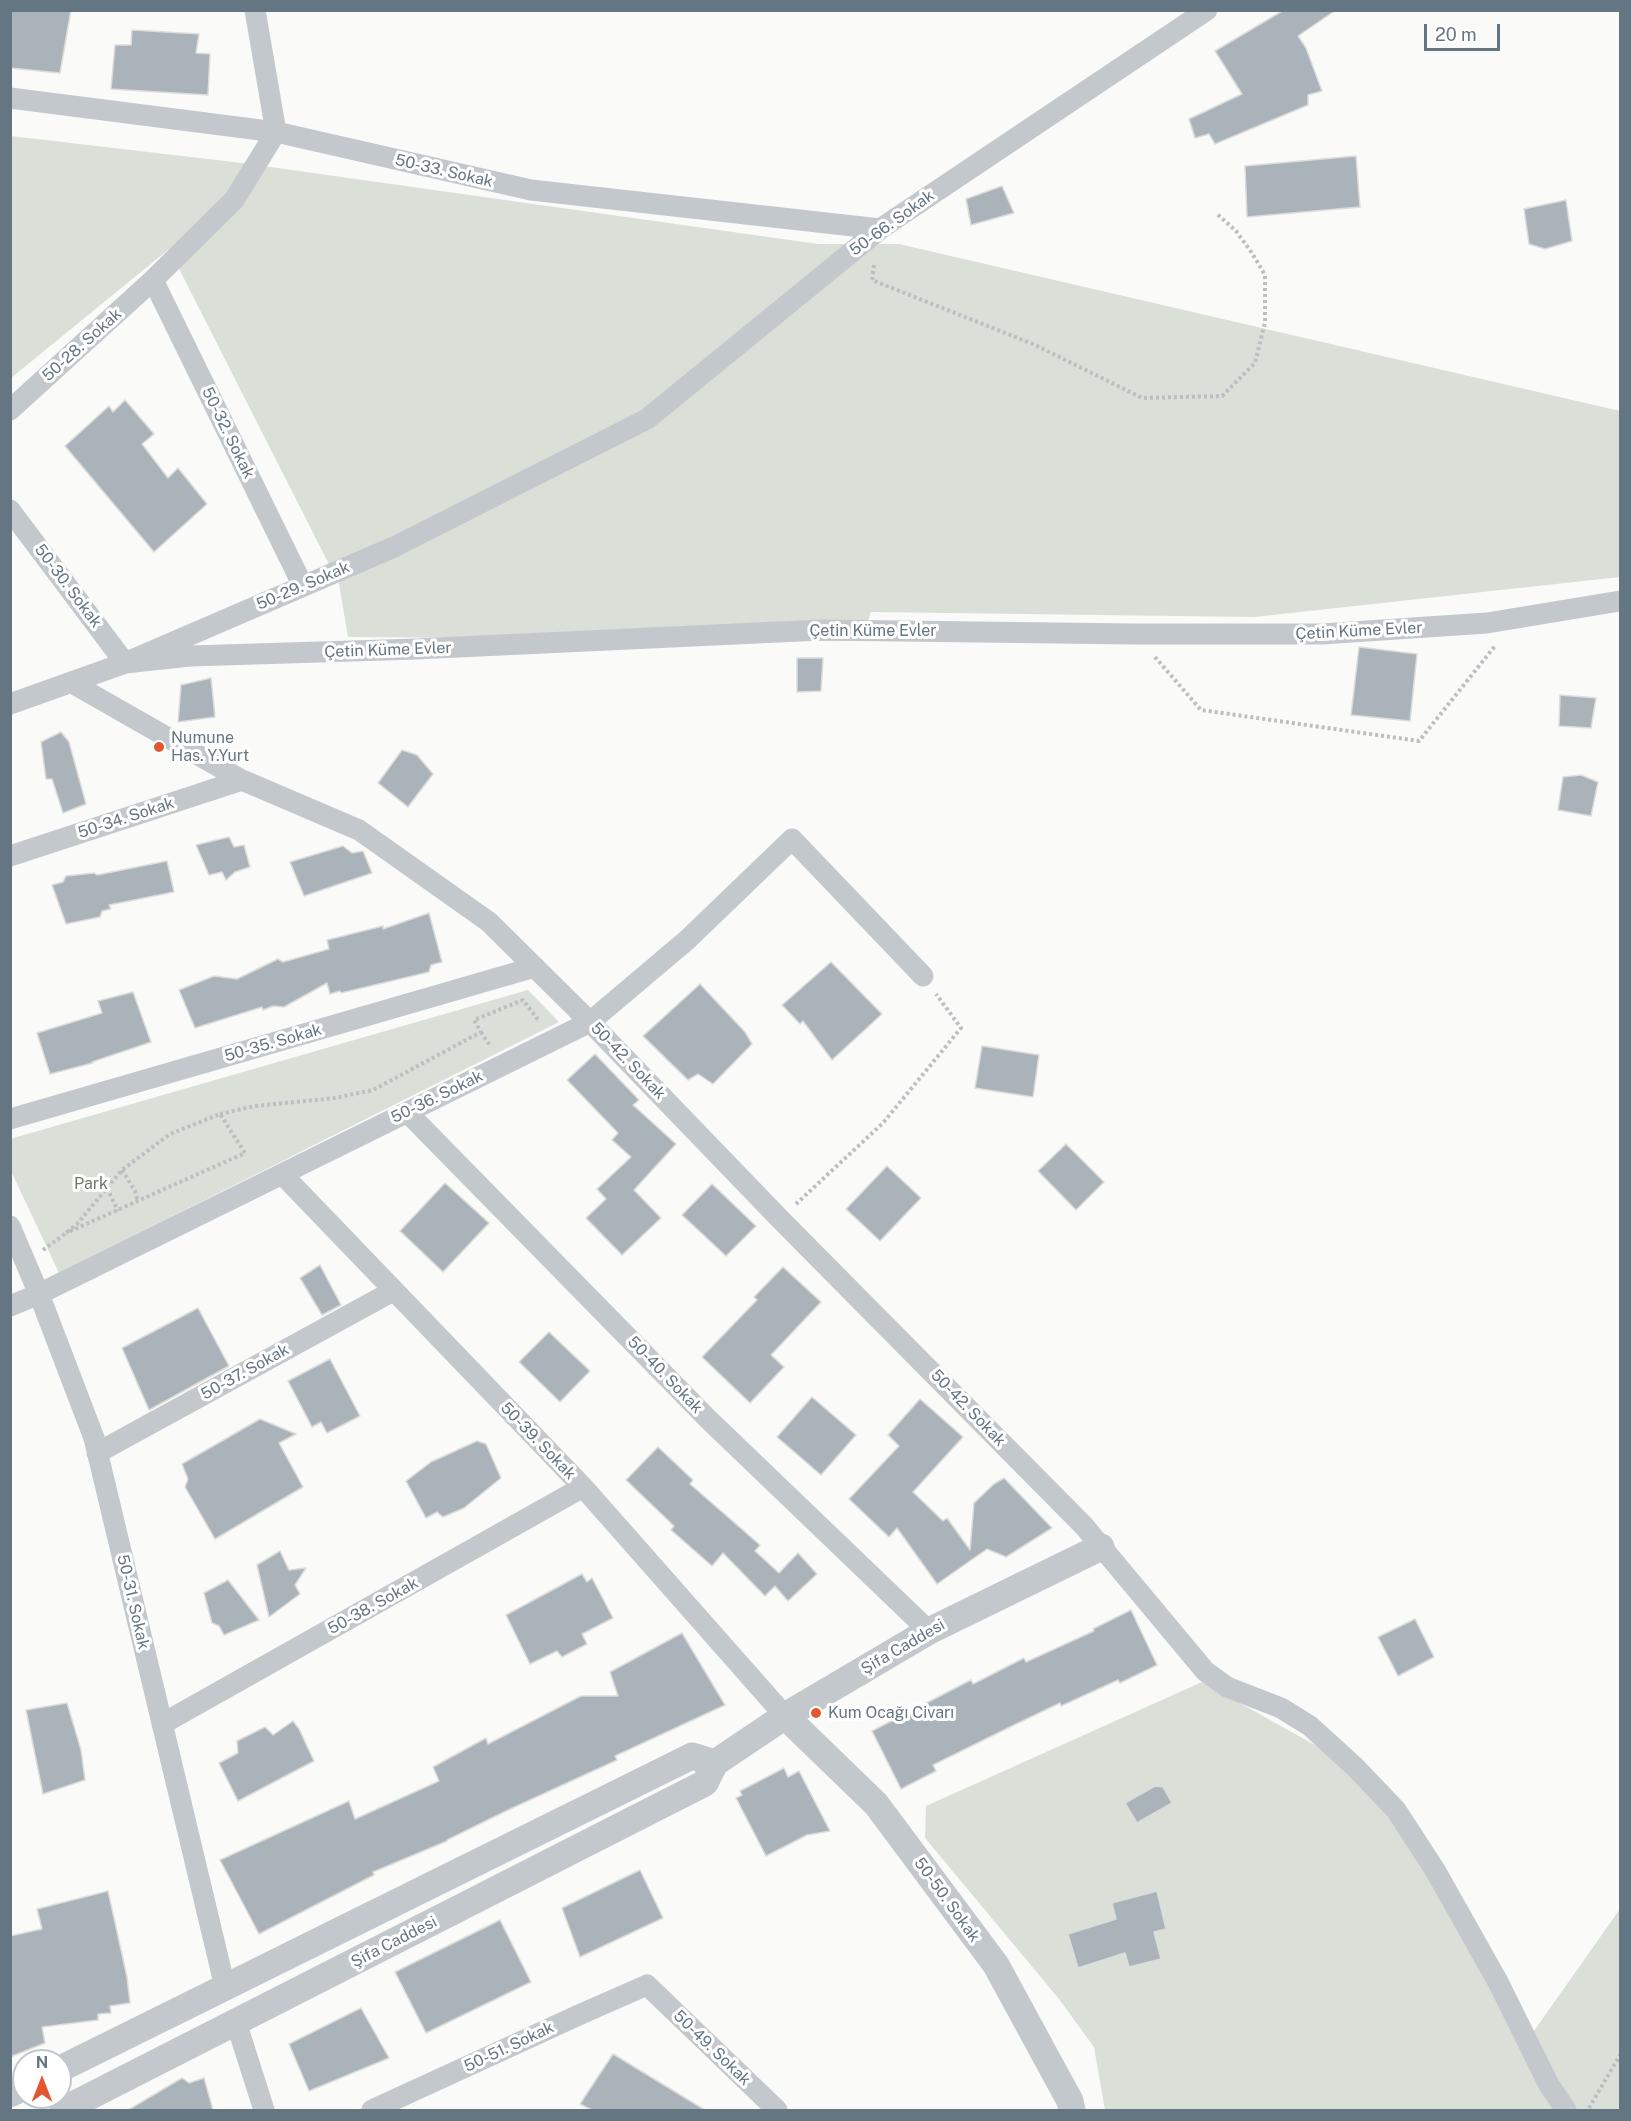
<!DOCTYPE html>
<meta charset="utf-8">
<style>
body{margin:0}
#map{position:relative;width:1631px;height:2121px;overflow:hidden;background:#fafaf8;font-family:"Public Sans",sans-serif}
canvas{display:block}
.frame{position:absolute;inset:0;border:12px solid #657683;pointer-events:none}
.north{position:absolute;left:12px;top:2049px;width:60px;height:60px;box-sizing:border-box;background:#fff;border:2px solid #c1c8cd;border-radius:50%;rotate:0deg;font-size:16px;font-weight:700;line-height:24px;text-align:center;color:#657683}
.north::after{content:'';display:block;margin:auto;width:21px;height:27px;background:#e4572e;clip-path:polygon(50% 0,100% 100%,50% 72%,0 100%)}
.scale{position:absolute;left:1424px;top:24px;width:76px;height:27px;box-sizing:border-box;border:3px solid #657683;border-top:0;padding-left:8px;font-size:18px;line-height:21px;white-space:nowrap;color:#657683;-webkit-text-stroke:4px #fff;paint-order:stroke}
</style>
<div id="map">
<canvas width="1631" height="2121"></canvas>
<div class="frame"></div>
<div class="north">N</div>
<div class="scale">20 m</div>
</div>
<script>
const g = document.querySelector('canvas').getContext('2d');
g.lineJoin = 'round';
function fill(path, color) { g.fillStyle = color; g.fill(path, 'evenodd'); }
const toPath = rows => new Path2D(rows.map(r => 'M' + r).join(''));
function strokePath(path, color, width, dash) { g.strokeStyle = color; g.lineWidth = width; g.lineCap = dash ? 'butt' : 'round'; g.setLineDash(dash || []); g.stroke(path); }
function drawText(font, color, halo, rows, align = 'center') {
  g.font = font + ' "Public Sans",sans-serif'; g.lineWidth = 6; g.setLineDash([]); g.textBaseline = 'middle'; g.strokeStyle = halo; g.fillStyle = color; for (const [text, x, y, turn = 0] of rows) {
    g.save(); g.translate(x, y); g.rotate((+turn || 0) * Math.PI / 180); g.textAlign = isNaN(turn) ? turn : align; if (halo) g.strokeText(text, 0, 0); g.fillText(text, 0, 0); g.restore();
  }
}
const green = toPath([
 [11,136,242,163,818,244,899,244,1620,411,1620,577,1254,617,871,612,861,641,348,637,339,584,169,249,11,378],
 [528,990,559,1022,59,1273,11,1171,10,1139],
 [1202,1682,1331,1754,1395,1819,1524,2045,1620,1909,1620,2110,1105,2110,1094,2047,1059,1999,925,1838,926,1806]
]);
const building = toPath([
 [10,10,71,10,60,73,10,68,10,10],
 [1284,10,1336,10,1298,36,1306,48,1322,91,1308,95,1308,105,1215,144,1209,134,1195,138,1189,119,1242,94,1215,51,1284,10],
 [132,30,199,34,196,53,210,54,208,95,111,89,115,45,131,45,132,30],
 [1356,156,1360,207,1247,217,1245,166,1356,156],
 [1002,186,1014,213,971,225,966,199,1002,186],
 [1566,200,1572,241,1545,249,1529,244,1524,209,1566,200],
 [125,400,154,434,142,444,168,478,178,468,207,504,154,552,65,446,109,406,113,412,125,400],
 [1359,647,1417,654,1410,721,1351,715,1359,647],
 [797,658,823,658,821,691,797,692,797,658],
 [211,678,215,717,178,722,181,685,211,678],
 [1560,695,1596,698,1591,728,1559,726,1560,695],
 [61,732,69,742,86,804,63,813,52,779,46,779,41,742,61,732],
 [402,750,417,755,433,774,408,807,378,783,402,750],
 [1581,775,1598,782,1591,816,1558,810,1563,777,1581,775],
 [229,837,234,847,244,845,250,867,235,872,226,880,222,872,209,875,196,845,229,837],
 [343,846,352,853,363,851,372,873,304,896,290,862,343,846],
 [167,861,174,892,109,905,111,909,102,911,100,917,66,924,52,885,63,882,66,876,94,873,97,875,167,861],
 [429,913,442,962,431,965,429,972,341,993,340,991,330,994,327,983,284,1007,273,1006,263,1010,262,1007,195,1028,179,990,214,976,237,979,278,959,283,962,329,949,327,940,383,926,383,929,429,913],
 [831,962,882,1014,832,1060,803,1021,800,1024,782,1005,831,962],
 [700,984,745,1032,752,1044,713,1084,698,1074,688,1080,643,1036,700,984],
 [133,992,151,1042,92,1062,93,1063,50,1074,37,1033,102,1013,98,1001,133,992],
 [982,1046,1039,1055,1033,1097,975,1088,982,1046],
 [595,1054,639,1100,633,1105,676,1144,634,1190,661,1218,622,1255,586,1218,606,1199,597,1189,631,1157,612,1140,618,1133,567,1080,595,1054],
 [1066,1144,1104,1182,1076,1210,1038,1171,1066,1144],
 [887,1166,921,1198,880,1241,846,1209,887,1166],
 [445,1183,489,1223,443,1272,400,1231,445,1183],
 [712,1184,756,1226,726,1256,682,1215,712,1184],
 [320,1265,341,1305,322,1315,300,1278,320,1265],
 [783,1267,821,1302,771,1355,784,1367,750,1403,702,1357,757,1300,754,1297,783,1267],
 [198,1308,229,1366,149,1410,122,1348,198,1308],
 [549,1332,590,1371,560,1402,519,1362,549,1332],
 [330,1359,360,1416,327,1433,321,1422,312,1427,288,1381,330,1359],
 [812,1397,856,1435,821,1475,777,1437,812,1397],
 [920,1399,963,1437,913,1492,943,1521,947,1518,970,1550,974,1503,994,1484,1004,1478,1052,1528,1006,1557,987,1549,937,1584,897,1528,889,1537,849,1499,899,1446,888,1435,920,1399],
 [260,1419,296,1434,279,1443,303,1487,215,1539,185,1487,188,1479,182,1464,260,1419],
 [477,1441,486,1444,501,1478,464,1508,443,1517,437,1512,426,1518,406,1481,431,1462,477,1441],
 [658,1447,693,1480,690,1484,760,1545,755,1551,779,1573,798,1553,817,1574,788,1601,775,1586,765,1596,723,1553,712,1566,671,1530,674,1526,626,1480,658,1447],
 [280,1551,289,1570,306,1568,295,1585,300,1594,269,1617,257,1565,280,1551],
 [582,1574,587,1582,592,1578,613,1618,582,1634,587,1644,562,1657,557,1651,530,1664,506,1615,582,1574],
 [228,1580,259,1620,224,1635,219,1626,212,1623,204,1593,228,1580],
 [1131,1610,1157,1665,1120,1683,1118,1680,1061,1706,1060,1703,1014,1725,933,1765,936,1771,901,1789,872,1731,971,1680,973,1684,1024,1658,1026,1662,1094,1631,1093,1629,1131,1610],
 [1415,1619,1434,1657,1398,1676,1378,1637,1415,1619],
 [682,1633,725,1705,615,1756,617,1760,508,1810,447,1840,447,1841,373,1872,374,1875,259,1934,220,1860,349,1801,355,1819,439,1781,433,1767,486,1738,488,1744,581,1696,618,1696,610,1672,682,1633],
 [67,1703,81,1750,85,1780,43,1794,26,1710,67,1703],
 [293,1721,299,1729,314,1761,238,1801,219,1763,238,1753,237,1741,265,1727,273,1735,293,1721],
 [784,1768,788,1777,799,1771,830,1831,807,1835,766,1856,736,1798,742,1795,740,1791,784,1768],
 [1155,1786,1163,1787,1172,1803,1137,1823,1125,1803,1155,1786],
 [640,1870,663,1918,580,1957,562,1908,640,1870],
 [108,1891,127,1977,130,2003,110,2006,111,2013,98,2014,98,2020,42,2027,45,2043,10,2057,10,1936,42,1929,37,1909,108,1891],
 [1157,1891,1166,1929,1154,1932,1161,1959,1129,1967,1125,1953,1078,1968,1068,1934,1116,1919,1112,1903,1157,1891],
 [500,1920,531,1982,426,2033,395,1972,500,1920],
 [361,2008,389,2058,309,2091,289,2044,361,2008],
 [613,2054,705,2110,592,2110,580,2104,613,2054],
 [182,2078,189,2083,204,2078,213,2110,128,2110,182,2078]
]);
const path = toPath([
 [874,265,872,280,1033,344,1142,398,1222,396,1255,363,1265,322,1265,275,1252,253,1236,231,1216,213],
 [1155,657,1201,710,1419,741,1495,646],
 [481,1032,491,1047],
 [220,1114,255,1106,335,1098,373,1090,481,1032,474,1020,523,1000,539,1021],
 [122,1170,135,1191,138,1202],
 [107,1188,118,1211],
 [796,1204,883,1123,961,1028,936,994],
 [43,1250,66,1233,78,1223,122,1170,170,1134,220,1114,245,1153,66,1233],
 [1589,2108,1620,2055]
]);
const minor = toPath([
 [10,98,276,132,531,190,880,229],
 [153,280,303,586],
 [10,410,153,280,234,200,276,132,255,10],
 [10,510,125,663,190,656,416,649,821,630,1134,634,1322,634,1487,623,1620,601],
 [72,683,242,780,359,830,489,922,590,1022,780,1219,1084,1526,1205,1671,1227,1687,1281,1708,1310,1726,1355,1767,1396,1810,1435,1870,1498,1982,1549,2085,1566,2110],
 [10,704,125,663,394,547,647,419,880,229,1207,10],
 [10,856,242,780],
 [407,1112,708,1419,929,1631],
 [10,1119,535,967],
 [282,1174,583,1487,785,1716],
 [10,1226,39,1294,94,1438,225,1987],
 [10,1306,39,1294,590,1022,687,940,792,839,923,976],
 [97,1453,393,1291],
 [162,1724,583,1487],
 [236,2022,264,2110],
 [372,2110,581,2014,647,1985,777,2110]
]);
const tertiary = toPath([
 [785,1716,876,1804,996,1965,1070,2101,1072,2110],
 [60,2069,692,1756,715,1763],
 [10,2094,24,2087],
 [63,2110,705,1783,715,1763,785,1716,929,1631,1101,1547]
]);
const markers = [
 [159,747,6,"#e4572e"],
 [816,1713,6,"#e4572e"]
];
const streetNames = [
 ["50-33. Sokak",444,171,13],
 ["50-66. Sokak",892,223,-36],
 ["50-28. Sokak",82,345,-42],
 ["50-32. Sokak",228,433,64],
 ["50-30. Sokak",68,586,53],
 ["50-29. Sokak",303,586,-23],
 ["Çetin Küme Evler",873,631],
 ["Çetin Küme Evler",1359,631,-3],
 ["Çetin Küme Evler",388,650,-2],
 ["50-34. Sokak",126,818,-18],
 ["50-35. Sokak",273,1043,-16],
 ["50-42. Sokak",628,1061,46],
 ["50-36. Sokak",437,1097,-26],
 ["50-37. Sokak",245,1372,-29],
 ["50-40. Sokak",665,1375,46],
 ["50-42. Sokak",968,1408,46],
 ["50-39. Sokak",538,1441,46],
 ["50-31. Sokak",133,1602,77],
 ["50-38. Sokak",373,1606,-29],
 ["Şifa Caddesi",903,1647,-30],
 ["50-50. Sokak",947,1900,54],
 ["Şifa Caddesi",394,1942,-27],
 ["50-51. Sokak",509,2047,-25],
 ["50-49. Sokak",712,2048,44]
];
const poiNames = [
 ["Numune",171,738],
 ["Has. Y.Yurt",171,756],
 ["Kum Ocağı Civarı",828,1713]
];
const parkNames = [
 ["Park",91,1184]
];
fill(green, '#dadfd7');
fill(building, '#aab3b9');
strokePath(building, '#dcdcda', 1.5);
strokePath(path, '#bbbfc2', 4, [3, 3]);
strokePath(minor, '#c3c8cc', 21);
strokePath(tertiary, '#c3c8cc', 27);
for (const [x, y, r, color] of markers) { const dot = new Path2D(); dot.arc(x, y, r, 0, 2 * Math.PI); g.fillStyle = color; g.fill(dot); strokePath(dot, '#fff', 2); }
drawText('16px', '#657683', '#fff', streetNames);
drawText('16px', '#657683', '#fff', poiNames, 'left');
drawText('16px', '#687a64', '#fff', parkNames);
</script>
